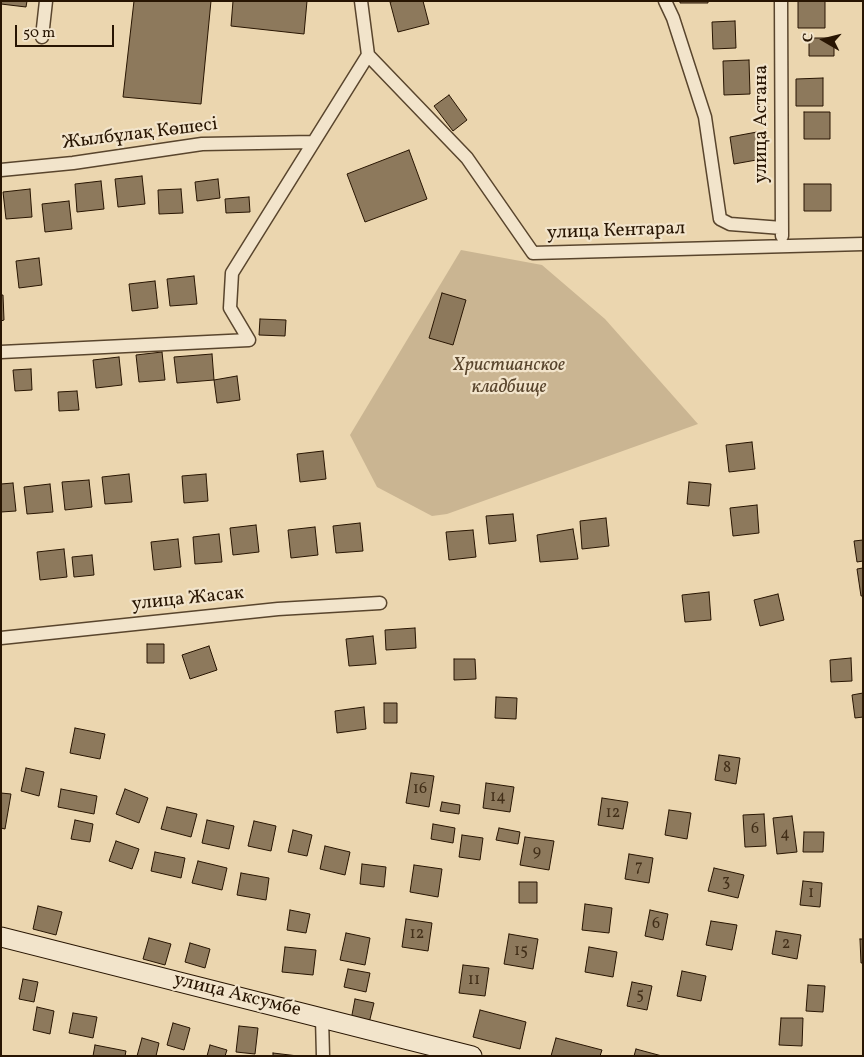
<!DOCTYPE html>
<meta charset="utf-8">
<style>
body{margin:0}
#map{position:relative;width:864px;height:1057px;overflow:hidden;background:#ebd6af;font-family:Vollkorn,serif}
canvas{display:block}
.frame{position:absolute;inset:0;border:2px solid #281502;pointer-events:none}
.north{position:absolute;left:799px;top:15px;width:50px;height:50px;-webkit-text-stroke:4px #f2e4cb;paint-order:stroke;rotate:278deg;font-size:14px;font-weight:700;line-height:20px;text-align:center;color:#281502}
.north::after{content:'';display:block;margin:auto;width:18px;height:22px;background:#281502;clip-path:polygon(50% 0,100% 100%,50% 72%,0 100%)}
.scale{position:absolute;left:15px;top:25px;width:99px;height:22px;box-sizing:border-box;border:2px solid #281502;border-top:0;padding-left:6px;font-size:15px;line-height:18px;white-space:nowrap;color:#281502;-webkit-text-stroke:4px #f2e4cb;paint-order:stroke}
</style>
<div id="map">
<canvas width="864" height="1057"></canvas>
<div class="frame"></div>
<div class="north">С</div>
<div class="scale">50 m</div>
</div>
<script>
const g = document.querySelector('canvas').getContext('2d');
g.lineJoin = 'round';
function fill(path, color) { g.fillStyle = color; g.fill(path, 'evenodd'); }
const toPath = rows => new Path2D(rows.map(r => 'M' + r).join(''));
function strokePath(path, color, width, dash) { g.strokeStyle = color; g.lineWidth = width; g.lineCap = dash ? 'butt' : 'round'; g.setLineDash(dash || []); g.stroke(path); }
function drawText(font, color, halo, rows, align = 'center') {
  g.font = font + ' Vollkorn,serif'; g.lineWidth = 4.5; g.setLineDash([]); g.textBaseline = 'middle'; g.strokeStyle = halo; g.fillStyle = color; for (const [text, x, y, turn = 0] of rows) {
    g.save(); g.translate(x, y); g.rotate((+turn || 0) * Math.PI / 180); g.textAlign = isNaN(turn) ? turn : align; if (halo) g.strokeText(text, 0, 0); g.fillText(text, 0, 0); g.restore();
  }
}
const green = toPath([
 [461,250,542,265,605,319,698,424,447,514,432,516,377,487,350,435]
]);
const building = toPath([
 [1,1,27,1,26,7,1,4,1,1],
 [134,1,211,1,201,104,123,97,134,1],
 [233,1,307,1,304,34,231,26,233,1],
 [395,1,423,1,429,24,398,32,390,2,395,1],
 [680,1,708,1,708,3,680,3,680,1],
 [798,1,825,1,825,28,798,28,798,1],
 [735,21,736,48,713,49,712,22,735,21],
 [809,38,834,38,834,56,809,56,809,38],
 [749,60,750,94,724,95,723,61,749,60],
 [823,78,823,106,796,106,796,79,823,78],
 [449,95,467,120,453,131,434,106,449,95],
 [804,112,830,112,830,139,804,139,804,112],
 [757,132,762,159,734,164,730,137,757,132],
 [409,150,427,199,365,222,347,174,409,150],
 [142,176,145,204,118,207,115,179,142,176],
 [218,179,220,198,197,201,195,182,218,179],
 [101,181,104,209,77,212,75,184,101,181],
 [804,184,831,184,831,211,804,211,804,184],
 [30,189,32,217,6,219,3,192,30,189],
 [181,189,183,213,159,214,158,190,181,189],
 [249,197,250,212,226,213,225,199,249,197],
 [69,201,72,229,45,232,42,204,69,201],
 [39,258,42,285,19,288,16,261,39,258],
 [194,276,197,304,170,306,167,279,194,276],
 [155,281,158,308,132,311,129,284,155,281],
 [442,293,466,300,453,345,429,338,442,293],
 [1,295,3,295,4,320,1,321,1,295],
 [260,319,286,320,285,336,259,335,260,319],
 [162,352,165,380,139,382,136,355,162,352],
 [212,354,214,380,177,383,174,357,212,354],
 [119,357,122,385,96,388,93,360,119,357],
 [31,369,32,390,15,391,13,370,31,369],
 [237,376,240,400,217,403,214,380,237,376],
 [77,391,79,410,59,411,58,392,77,391],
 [752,442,755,469,729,472,726,445,752,442],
 [323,451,326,479,300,482,297,454,323,451],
 [129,474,132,502,105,504,102,477,129,474],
 [206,474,208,501,184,503,182,476,206,474],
 [89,480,92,507,65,510,62,482,89,480],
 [689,482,711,484,709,506,687,504,689,482],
 [13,483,16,511,1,512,1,484,13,483],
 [50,484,53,512,27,514,24,487,50,484],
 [757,505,759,533,733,536,730,508,757,505],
 [513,514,516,541,489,544,486,516,513,514],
 [606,518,609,546,582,549,580,521,606,518],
 [360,523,363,551,336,553,333,526,360,523],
 [256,525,259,552,233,555,230,528,256,525],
 [315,527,318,555,291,558,288,530,315,527],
 [573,529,578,559,540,562,537,535,573,529],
 [473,530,476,557,449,560,446,532,473,530],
 [219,534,222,562,195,564,193,537,219,534],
 [178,539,181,567,154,570,151,542,178,539],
 [863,540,863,561,857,562,854,541,863,540],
 [64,549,67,577,40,580,37,552,64,549],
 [92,555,94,575,74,577,72,557,92,555],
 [863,568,863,596,861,596,857,569,863,568],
 [709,592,711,620,685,622,682,595,709,592],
 [778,594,784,620,760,626,754,600,778,594],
 [415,628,416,648,386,650,385,630,415,628],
 [373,636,376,664,349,666,346,639,373,636],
 [147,644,164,644,164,663,147,663,147,644],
 [209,646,217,670,190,679,182,655,209,646],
 [851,658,852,681,831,682,830,660,851,658],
 [454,659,475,659,476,679,454,680,454,659],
 [863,693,863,717,855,718,852,695,863,693],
 [496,697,517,698,516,719,495,718,496,697],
 [384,703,397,703,397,723,384,723,384,703],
 [364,707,366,729,337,733,335,711,364,707],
 [75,728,105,734,100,759,70,753,75,728],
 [719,755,740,758,736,784,715,780,719,755],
 [26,768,44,772,39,796,21,791,26,768],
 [411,773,434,776,429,807,406,803,411,773],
 [486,783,514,787,510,812,483,808,486,783],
 [61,789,97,796,94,814,58,807,61,789],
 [125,789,148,798,139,823,116,814,125,789],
 [1,793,11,794,5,829,1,828,1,793],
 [602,798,628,802,623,829,598,825,602,798],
 [442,802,460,805,459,814,440,811,442,802],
 [167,807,197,814,191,837,161,829,167,807],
 [669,810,691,813,687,839,665,835,669,810],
 [764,814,766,846,745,847,743,815,764,814],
 [792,816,797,852,777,854,773,818,792,816],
 [75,820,93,824,90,842,71,839,75,820],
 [207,820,234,826,229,849,202,843,207,820],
 [254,821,276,826,271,851,248,846,254,821],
 [433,824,455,828,453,843,431,839,433,824],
 [499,828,520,832,518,844,496,840,499,828],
 [293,830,312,835,307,856,288,852,293,830],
 [804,832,824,832,823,852,803,852,804,832],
 [462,835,483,838,480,860,459,857,462,835],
 [525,837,554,841,549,870,520,865,525,837],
 [116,841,139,849,132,869,109,861,116,841],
 [325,846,350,852,345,875,320,869,325,846],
 [155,852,185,858,181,878,151,871,155,852],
 [629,854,653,858,649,883,625,879,629,854],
 [198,861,227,868,222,890,192,883,198,861],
 [362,864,386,867,384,887,360,884,362,864],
 [414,865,442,869,438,897,410,892,414,865],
 [714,868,744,875,738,898,708,891,714,868],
 [241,873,269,878,266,900,237,895,241,873],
 [803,881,822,883,820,907,800,905,803,881],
 [519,882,537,882,537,903,519,903,519,882],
 [585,904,612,908,609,933,582,930,585,904],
 [38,906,62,912,56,935,33,929,38,906],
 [290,910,310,914,306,933,287,930,290,910],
 [650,910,668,914,663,940,645,936,650,910],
 [406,919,432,923,428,951,402,947,406,919],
 [711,921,737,925,732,950,706,945,711,921],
 [776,931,801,935,797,959,772,954,776,931],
 [346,933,370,938,365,965,340,960,346,933],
 [509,934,538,939,533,969,504,964,509,934],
 [149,938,171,944,165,965,143,959,149,938],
 [860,939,863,939,863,963,861,963,860,939],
 [190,943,210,949,205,968,185,962,190,943],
 [285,947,316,950,313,975,282,972,285,947],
 [589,947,617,952,613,977,585,972,589,947],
 [463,965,489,968,485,996,459,993,463,965],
 [348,969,370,973,366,992,344,987,348,969],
 [682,971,706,976,701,1001,677,996,682,971],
 [23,979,38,982,34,1002,19,999,23,979],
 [632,982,652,986,647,1010,627,1006,632,982],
 [808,985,825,986,823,1012,806,1011,808,985],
 [355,999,374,1003,369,1023,351,1020,355,999],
 [37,1007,54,1011,50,1034,33,1030,37,1007],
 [480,1010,526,1022,520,1049,473,1037,480,1010],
 [73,1013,97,1017,93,1038,69,1033,73,1013],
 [781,1018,803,1018,802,1046,779,1045,781,1018],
 [173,1023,190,1028,184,1050,167,1045,173,1023],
 [239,1026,258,1028,255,1054,236,1052,239,1026],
 [142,1038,159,1043,156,1056,137,1056,142,1038],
 [556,1038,602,1050,600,1056,551,1056,556,1038],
 [95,1045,126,1051,125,1056,93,1056,95,1045],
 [210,1045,227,1050,225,1056,207,1056,210,1045],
 [636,1049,662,1056,634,1056,636,1049],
 [273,1053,298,1056,273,1056,273,1053]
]);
const minor = toPath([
 [361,1,368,55,467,158,533,253,863,244],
 [665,1,673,18,705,117,720,219,730,224,782,228],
 [781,1,782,236],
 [42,37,46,1],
 [1,170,73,163,202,144,313,142],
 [1,352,249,340,230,308,232,273,368,55],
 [1,638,278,609,380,603],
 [322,1018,323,1056]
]);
const secondary = toPath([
 [1,937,472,1056]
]);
const numberNames = [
 ["8",727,769],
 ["16",420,790],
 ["14",498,798],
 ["12",613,814],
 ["6",755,830],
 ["4",785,835],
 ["9",537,853],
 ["7",639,868],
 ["3",726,883],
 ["1",811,894],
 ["6",656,925],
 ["12",417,935],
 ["2",786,945],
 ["15",521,952],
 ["11",474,981],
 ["5",640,996]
];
const streetNames = [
 ["улица Астана",763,124,-90],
 ["Жылбұлақ Көшесі",140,135,-7],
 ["улица Кентарал",616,232,-2],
 ["улица Жасак",188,600,-6],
 ["улица Аксумбе",237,996,14]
];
const parkNames = [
 ["Христианское",509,367],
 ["кладбище",509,389]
];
fill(green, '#cab592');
fill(building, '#8d795c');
strokePath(building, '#281502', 1);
strokePath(minor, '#59452d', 15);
strokePath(secondary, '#281502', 21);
strokePath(minor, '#f2e4cb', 12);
strokePath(secondary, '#f2e4cb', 19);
drawText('16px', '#412e18', null, numberNames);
drawText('19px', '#281502', '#f2e4cb', streetNames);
drawText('italic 19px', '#59452d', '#f2e4cb', parkNames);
</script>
